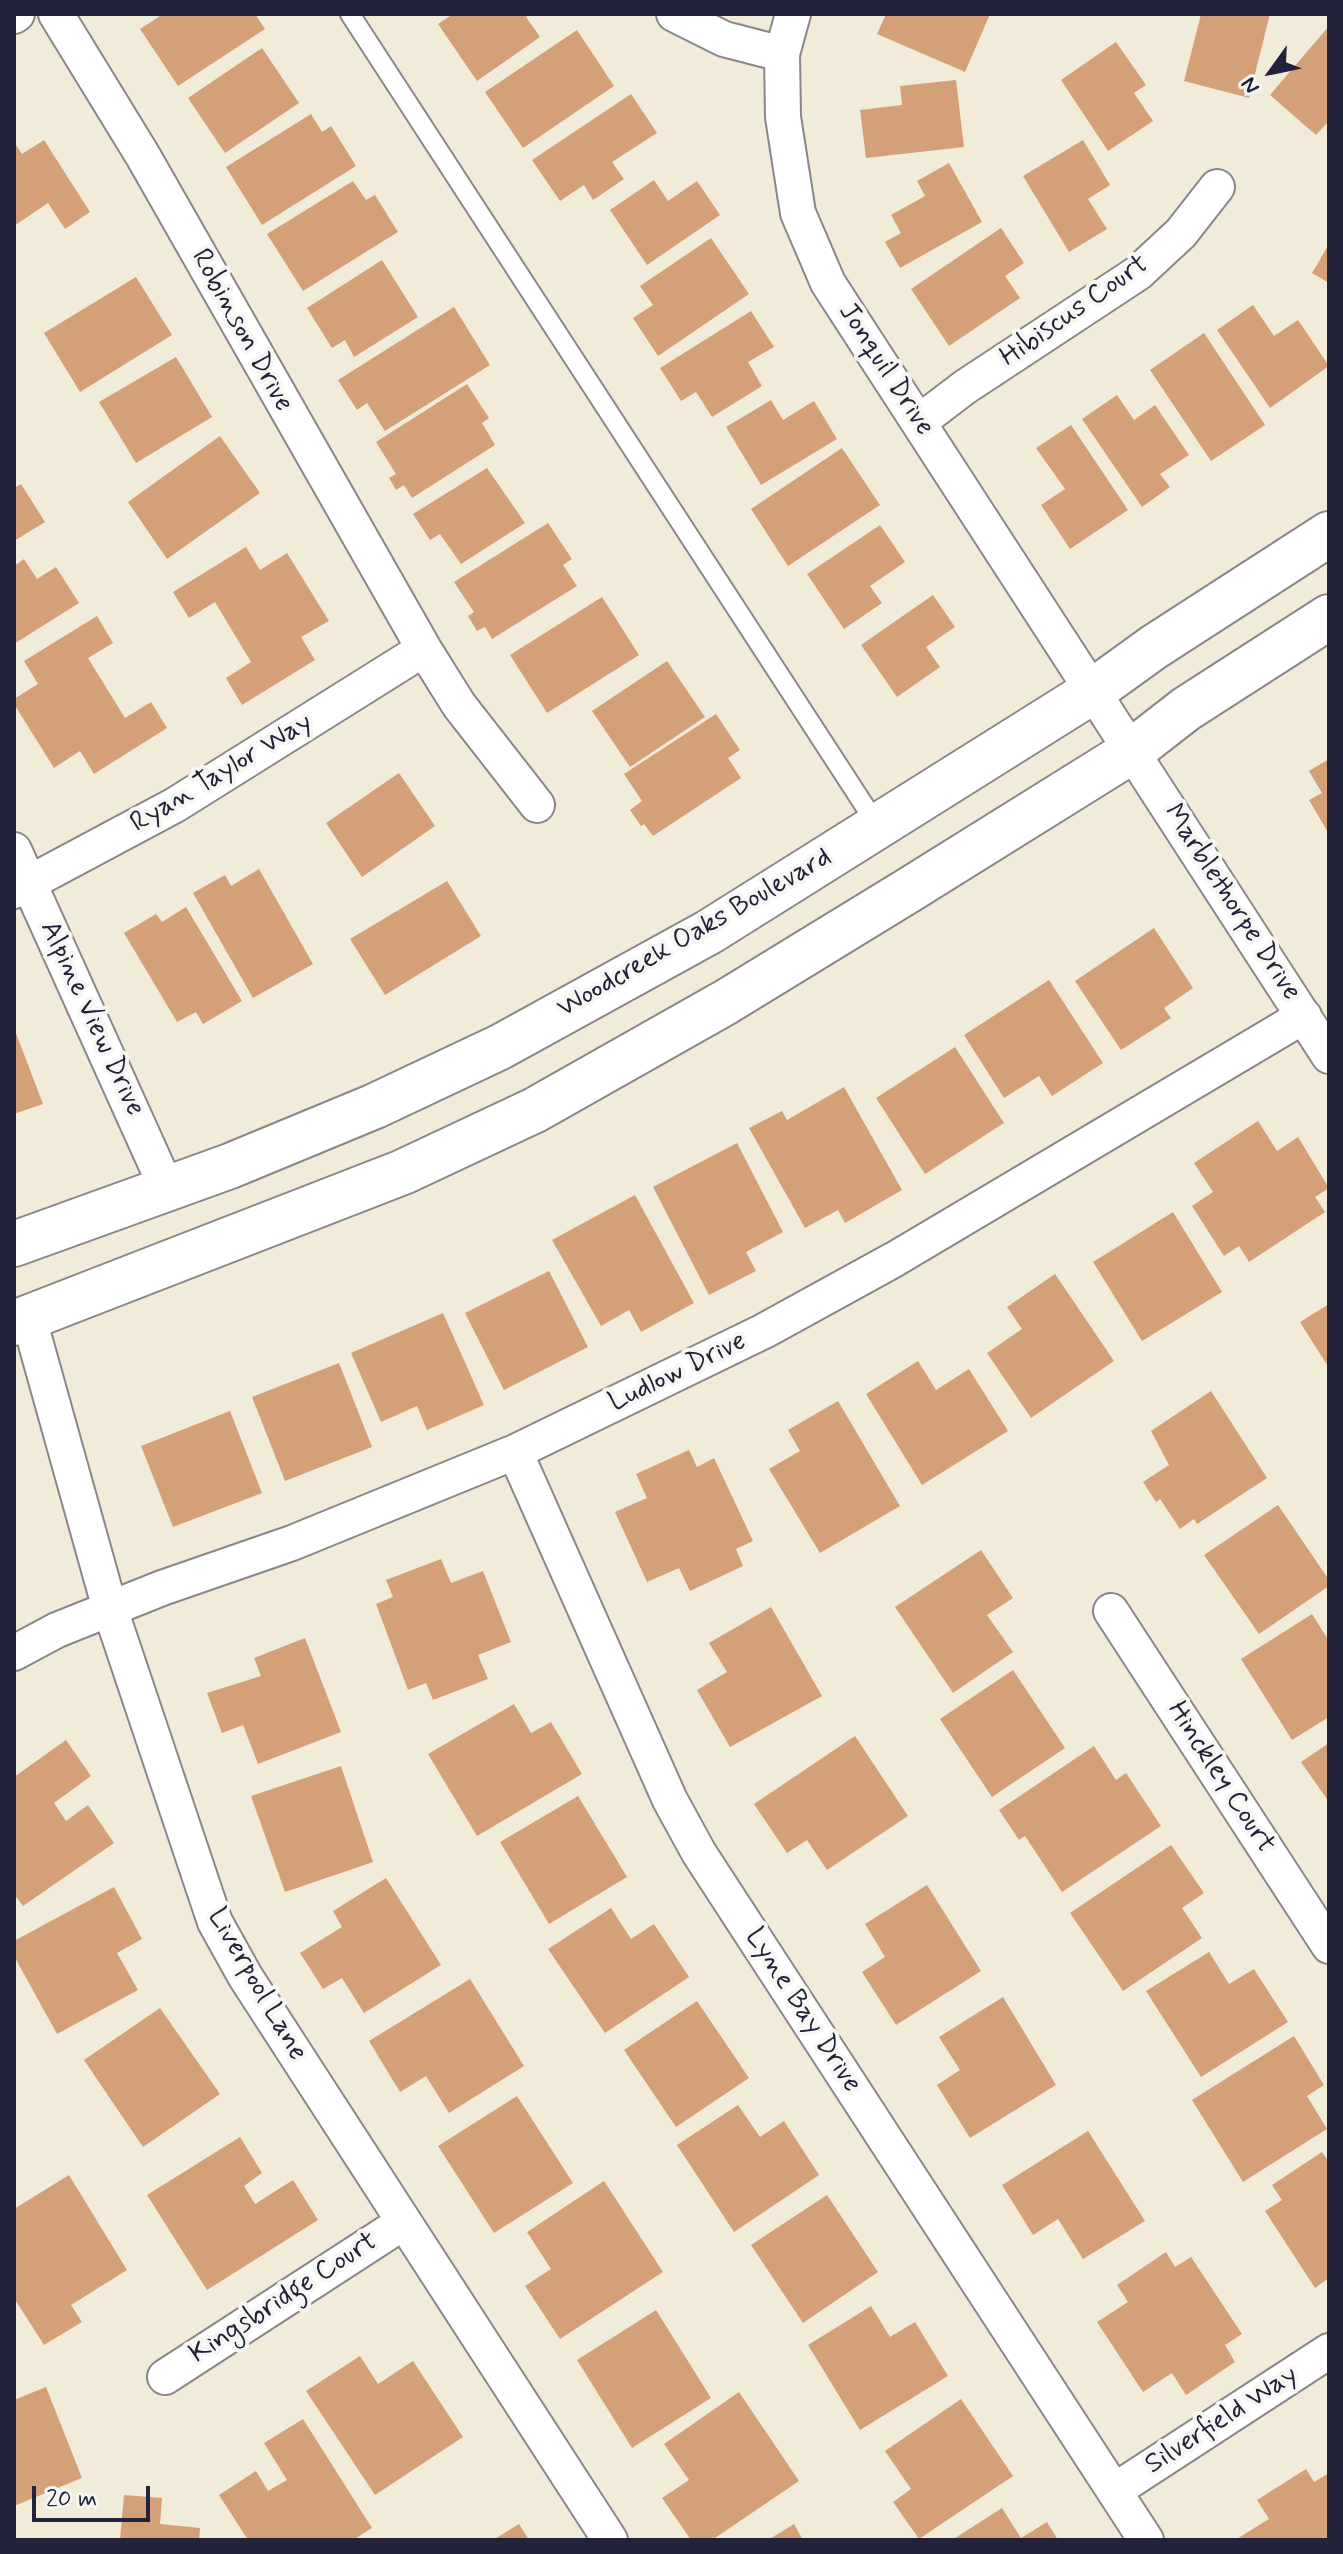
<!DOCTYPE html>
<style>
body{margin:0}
#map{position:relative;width:1343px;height:2554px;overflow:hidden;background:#f1ebda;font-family:Mynerve,sans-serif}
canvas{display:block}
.frame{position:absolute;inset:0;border:16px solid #22223b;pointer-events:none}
.north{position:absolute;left:1231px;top:32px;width:80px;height:80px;-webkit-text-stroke:6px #f6f6f2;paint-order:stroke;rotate:237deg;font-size:22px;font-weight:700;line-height:32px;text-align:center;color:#22223b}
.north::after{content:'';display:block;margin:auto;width:28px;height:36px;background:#22223b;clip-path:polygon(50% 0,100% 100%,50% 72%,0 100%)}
.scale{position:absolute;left:32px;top:2486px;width:118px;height:36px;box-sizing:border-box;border:4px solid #22223b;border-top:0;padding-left:10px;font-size:24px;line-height:28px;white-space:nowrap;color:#22223b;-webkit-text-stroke:6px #f6f6f2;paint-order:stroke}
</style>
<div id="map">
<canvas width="1343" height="2554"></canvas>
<div class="frame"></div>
<div class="north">N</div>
<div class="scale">20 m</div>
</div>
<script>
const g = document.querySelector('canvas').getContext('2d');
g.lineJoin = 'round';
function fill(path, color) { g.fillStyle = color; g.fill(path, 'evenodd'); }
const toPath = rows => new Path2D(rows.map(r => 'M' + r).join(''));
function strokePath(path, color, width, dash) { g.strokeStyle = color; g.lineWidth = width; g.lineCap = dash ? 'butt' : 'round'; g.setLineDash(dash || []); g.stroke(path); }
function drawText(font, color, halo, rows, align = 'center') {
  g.font = font + ' Mynerve,sans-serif'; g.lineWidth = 8; g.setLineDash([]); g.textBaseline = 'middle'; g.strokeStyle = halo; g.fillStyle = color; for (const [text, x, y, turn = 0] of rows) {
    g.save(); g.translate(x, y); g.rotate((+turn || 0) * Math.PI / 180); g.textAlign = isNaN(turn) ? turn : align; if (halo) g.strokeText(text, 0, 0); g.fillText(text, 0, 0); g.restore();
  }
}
const building = toPath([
 [163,14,255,14,265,29,178,86,140,29],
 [453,14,531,14,526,17,540,37,477,81,438,24],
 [886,14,990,14,965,72,877,34],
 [1201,14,1270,14,1249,98,1184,81],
 [1329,26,1329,121,1316,135,1270,95],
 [577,30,614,86,523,148,485,92],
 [1116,42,1146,85,1134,93,1153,121,1108,151,1061,80],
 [262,48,299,103,225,153,188,98],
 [956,80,964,147,866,158,860,110,902,105,900,86],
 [631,94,657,133,612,162,624,179,593,200,584,185,560,201,532,160],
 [311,114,322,132,331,126,356,166,262,225,226,167],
 [44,140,90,212,65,229,48,203,14,226,14,142,22,154],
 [1083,140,1110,185,1088,199,1107,229,1069,252,1023,176],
 [949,163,982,222,900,268,885,242,901,233,891,215,925,196,917,181],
 [654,180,668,201,697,181,720,215,647,265,610,210],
 [353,181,366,200,375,195,398,232,303,291,267,234],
 [1001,228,1024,263,1005,276,1020,298,949,346,911,289],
 [711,238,749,294,658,356,633,318,653,305,640,286],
 [1329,244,1329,283,1312,273],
 [382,260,418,317,354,357,345,340,332,348,307,308],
 [136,277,172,335,80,392,44,333],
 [1253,305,1274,336,1298,320,1329,366,1270,408,1217,330],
 [454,307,490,365,385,431,367,403,357,410,338,380],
 [751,311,774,347,748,362,762,386,712,417,696,392,681,401,660,368],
 [1204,333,1265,425,1211,461,1150,370],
 [176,357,212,417,136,463,99,402],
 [467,384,489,418,482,423,495,445,412,498,404,485,396,490,389,478,396,474,376,442],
 [1117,395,1134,420,1155,405,1189,455,1160,474,1170,487,1142,507,1082,419],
 [771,400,783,420,814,401,837,439,761,485,726,427],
 [1071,425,1128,510,1070,549,1041,505,1065,489,1036,448],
 [220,436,260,493,167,559,128,502],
 [842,448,880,505,788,566,751,509],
 [487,468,525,523,461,564,440,534,430,540,413,514],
 [21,484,45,522,14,541,14,488],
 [548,523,572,559,563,565,577,586,492,639,485,627,477,631,468,616,474,612,454,582],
 [880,525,905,562,870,586,882,603,844,629,807,574],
 [246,547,260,570,287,553,329,621,301,637,315,660,242,705,226,678,251,662,215,602,189,618,173,592],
 [24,559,37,579,56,567,79,603,14,644,14,566],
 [933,595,955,627,926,647,940,667,897,697,861,645],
 [602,597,639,655,547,713,510,655],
 [97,616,113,643,88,658,125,718,151,702,167,728,94,774,80,751,54,768,14,704,14,699,38,684,24,661],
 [667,661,705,717,630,767,592,711],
 [716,714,740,750,728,758,741,778,653,836,644,824,641,826,630,810,642,801,624,774],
 [1329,759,1329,834,1309,800,1322,793,1309,771],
 [399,773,435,826,362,877,326,823],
 [259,869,313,964,253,998,193,893,225,875,231,886],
 [447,881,481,936,385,995,350,939],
 [186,907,242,1001,203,1024,196,1012,177,1022,124,933,156,914,162,922],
 [1154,928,1193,988,1164,1008,1171,1018,1121,1050,1075,981],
 [1049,980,1103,1063,1052,1096,1039,1076,1004,1098,964,1035],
 [14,1028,43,1104,14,1114],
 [955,1047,1004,1123,925,1174,876,1098],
 [844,1087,902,1190,845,1223,838,1210,805,1228,749,1128,782,1111,787,1120],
 [1258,1121,1277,1151,1298,1137,1329,1188,1315,1197,1325,1212,1249,1262,1239,1246,1224,1256,1192,1206,1213,1192,1194,1163],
 [737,1143,783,1232,746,1252,756,1271,709,1295,653,1187],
 [635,1195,694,1303,641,1332,629,1310,601,1326,552,1240],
 [1173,1212,1222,1292,1142,1341,1093,1262],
 [549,1271,588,1347,504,1390,465,1313],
 [1055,1274,1114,1361,1031,1418,987,1353,1022,1329,1007,1307],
 [1329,1304,1329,1368,1300,1322],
 [443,1313,484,1405,427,1430,417,1406,381,1422,351,1353],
 [918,1361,936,1390,969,1369,1008,1431,922,1485,866,1394],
 [339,1363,372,1447,285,1481,252,1397],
 [1211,1391,1267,1478,1197,1524,1194,1519,1180,1529,1160,1499,1156,1502,1143,1482,1169,1465,1151,1431],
 [838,1401,900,1506,820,1553,769,1469,800,1451,788,1430],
 [230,1411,262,1493,173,1527,141,1446],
 [689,1450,697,1467,714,1458,753,1541,736,1549,743,1566,690,1591,679,1568,647,1582,615,1512,647,1498,636,1474],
 [1278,1505,1329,1580,1329,1586,1259,1634,1204,1555],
 [981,1550,1013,1598,987,1615,1013,1652,953,1693,895,1607],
 [441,1559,451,1583,483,1571,511,1642,478,1655,488,1679,433,1700,426,1683,408,1690,376,1604,393,1597,386,1580],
 [771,1607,822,1696,730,1747,697,1690,727,1672,709,1643],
 [1312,1614,1329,1641,1329,1717,1292,1740,1241,1659],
 [305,1638,341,1732,258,1764,243,1725,222,1733,207,1693,261,1676,254,1658],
 [1013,1670,1065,1748,992,1797,940,1719],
 [514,1704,531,1733,551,1722,582,1774,477,1836,428,1754],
 [855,1736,908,1816,827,1870,807,1840,787,1853,754,1804],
 [66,1740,91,1776,54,1803,66,1821,88,1805,114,1843,23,1906,14,1894,14,1777],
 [1329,1743,1329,1802,1301,1762],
 [1094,1746,1116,1780,1126,1773,1161,1826,1062,1892,1025,1836,1019,1840,999,1810],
 [341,1766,373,1862,285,1892,251,1796],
 [578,1796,627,1877,549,1924,500,1842],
 [1171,1845,1204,1893,1182,1908,1202,1938,1123,1991,1070,1913],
 [386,1878,441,1965,364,2013,342,1978,323,1989,300,1953,342,1927,333,1911],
 [927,1885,981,1971,896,2025,862,1972,885,1957,865,1924],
 [114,1887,142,1939,117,1953,138,1990,57,2034,14,1956,14,1941],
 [611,1908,631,1939,654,1924,689,1977,605,2033,548,1949],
 [1209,1952,1229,1984,1254,1969,1288,2022,1201,2077,1146,1991],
 [470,1979,524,2066,449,2113,426,2076,400,2092,369,2041],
 [1003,1997,1056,2085,970,2138,937,2085,960,2070,939,2037],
 [697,2001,749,2078,676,2127,624,2050],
 [160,2008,220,2094,143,2147,84,2060],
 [1294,2036,1324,2085,1307,2096,1327,2129,1243,2182,1192,2100],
 [517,2096,573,2183,494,2233,438,2146],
 [738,2105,760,2137,784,2121,819,2175,734,2232,677,2145],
 [1088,2131,1145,2221,1083,2259,1058,2219,1033,2235,1002,2185],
 [240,2137,262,2173,244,2186,255,2204,293,2180,318,2220,207,2290,147,2195],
 [1322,2152,1329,2162,1329,2278,1315,2288,1265,2211,1282,2200,1272,2185],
 [69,2175,127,2270,71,2305,82,2322,44,2345,14,2298,14,2209],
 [604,2181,663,2272,560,2339,525,2286,551,2269,527,2232],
 [827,2195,878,2272,803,2323,751,2245],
 [1166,2252,1175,2267,1191,2257,1242,2334,1225,2345,1235,2362,1186,2395,1172,2373,1143,2392,1097,2322,1128,2302,1117,2285],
 [871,2306,890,2337,915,2322,948,2376,860,2430,808,2345],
 [656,2310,711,2398,632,2448,577,2360],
 [360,2356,378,2384,413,2361,463,2437,375,2495,306,2391],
 [46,2387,82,2478,14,2506,14,2400],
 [739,2392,799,2481,712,2540,691,2540,662,2498,689,2480,664,2444],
 [961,2399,1013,2476,919,2539,893,2502,911,2489,885,2451],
 [303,2419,372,2528,353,2540,248,2540,219,2495,256,2471,268,2491,287,2480,264,2443],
 [1306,2469,1314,2482,1329,2473,1329,2540,1235,2540,1269,2519,1257,2500],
 [124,2495,162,2498,160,2524,200,2528,199,2540,120,2540],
 [1002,2508,1021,2538,1047,2522,1058,2540,952,2540],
 [519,2524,529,2540,493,2540],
 [794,2524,803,2540,768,2540]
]);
const service = toPath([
 [350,14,877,825]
]);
const minor = toPath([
 [56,14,143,156,424,649,459,705,537,805],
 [674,14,724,39,782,54],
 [793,14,782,54,783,117,798,213,828,283,1329,1056],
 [14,16,17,14],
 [919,422,965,387,1138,273,1181,233,1217,187],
 [14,850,167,1189],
 [14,891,175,805,424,649],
 [29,1319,110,1609,215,1922,245,1976,610,2540],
 [515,1452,670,1800,699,1853,1146,2540],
 [1111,1611,1329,1946],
 [14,1653,57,1630,162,1588,292,1543,515,1452,764,1331,895,1259,1304,1016],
 [165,2377,404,2222],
 [1114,2491,1329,2351]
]);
const secondary = toPath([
 [14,1244,230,1166,375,1106,500,1047,709,932,1093,691,1154,647,1329,534],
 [14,1323,403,1172,535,1110,726,1002,909,890,1132,751,1186,709,1329,617]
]);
const streetNames = [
 ["Hibiscus Court",1075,312,-35],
 ["Robinson Drive",241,331,61],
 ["Jonquil Drive",885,370,57],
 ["Ryan Taylor Way",222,774,-31],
 ["Marblethorpe Drive",1231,903,57],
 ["Woodcreek Oaks Boulevard",695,934,-30],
 ["Alpine View Drive",91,1019,65],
 ["Ludlow Drive",678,1373,-26],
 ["Hinckley Court",1220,1778,57],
 ["Liverpool Lane",256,1985,60],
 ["Lyne Bay Drive",802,2011,57],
 ["Kingsbridge Court",284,2299,-33],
 ["Silverfield Way",1222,2421,-33]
];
fill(building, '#d4a078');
strokePath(service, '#8a868a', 22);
strokePath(minor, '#8a868a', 38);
strokePath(secondary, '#8a868a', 48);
strokePath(service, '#fff', 18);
strokePath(minor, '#fff', 34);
strokePath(secondary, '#fff', 44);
drawText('28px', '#22223b', '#f6f6f2', streetNames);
</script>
